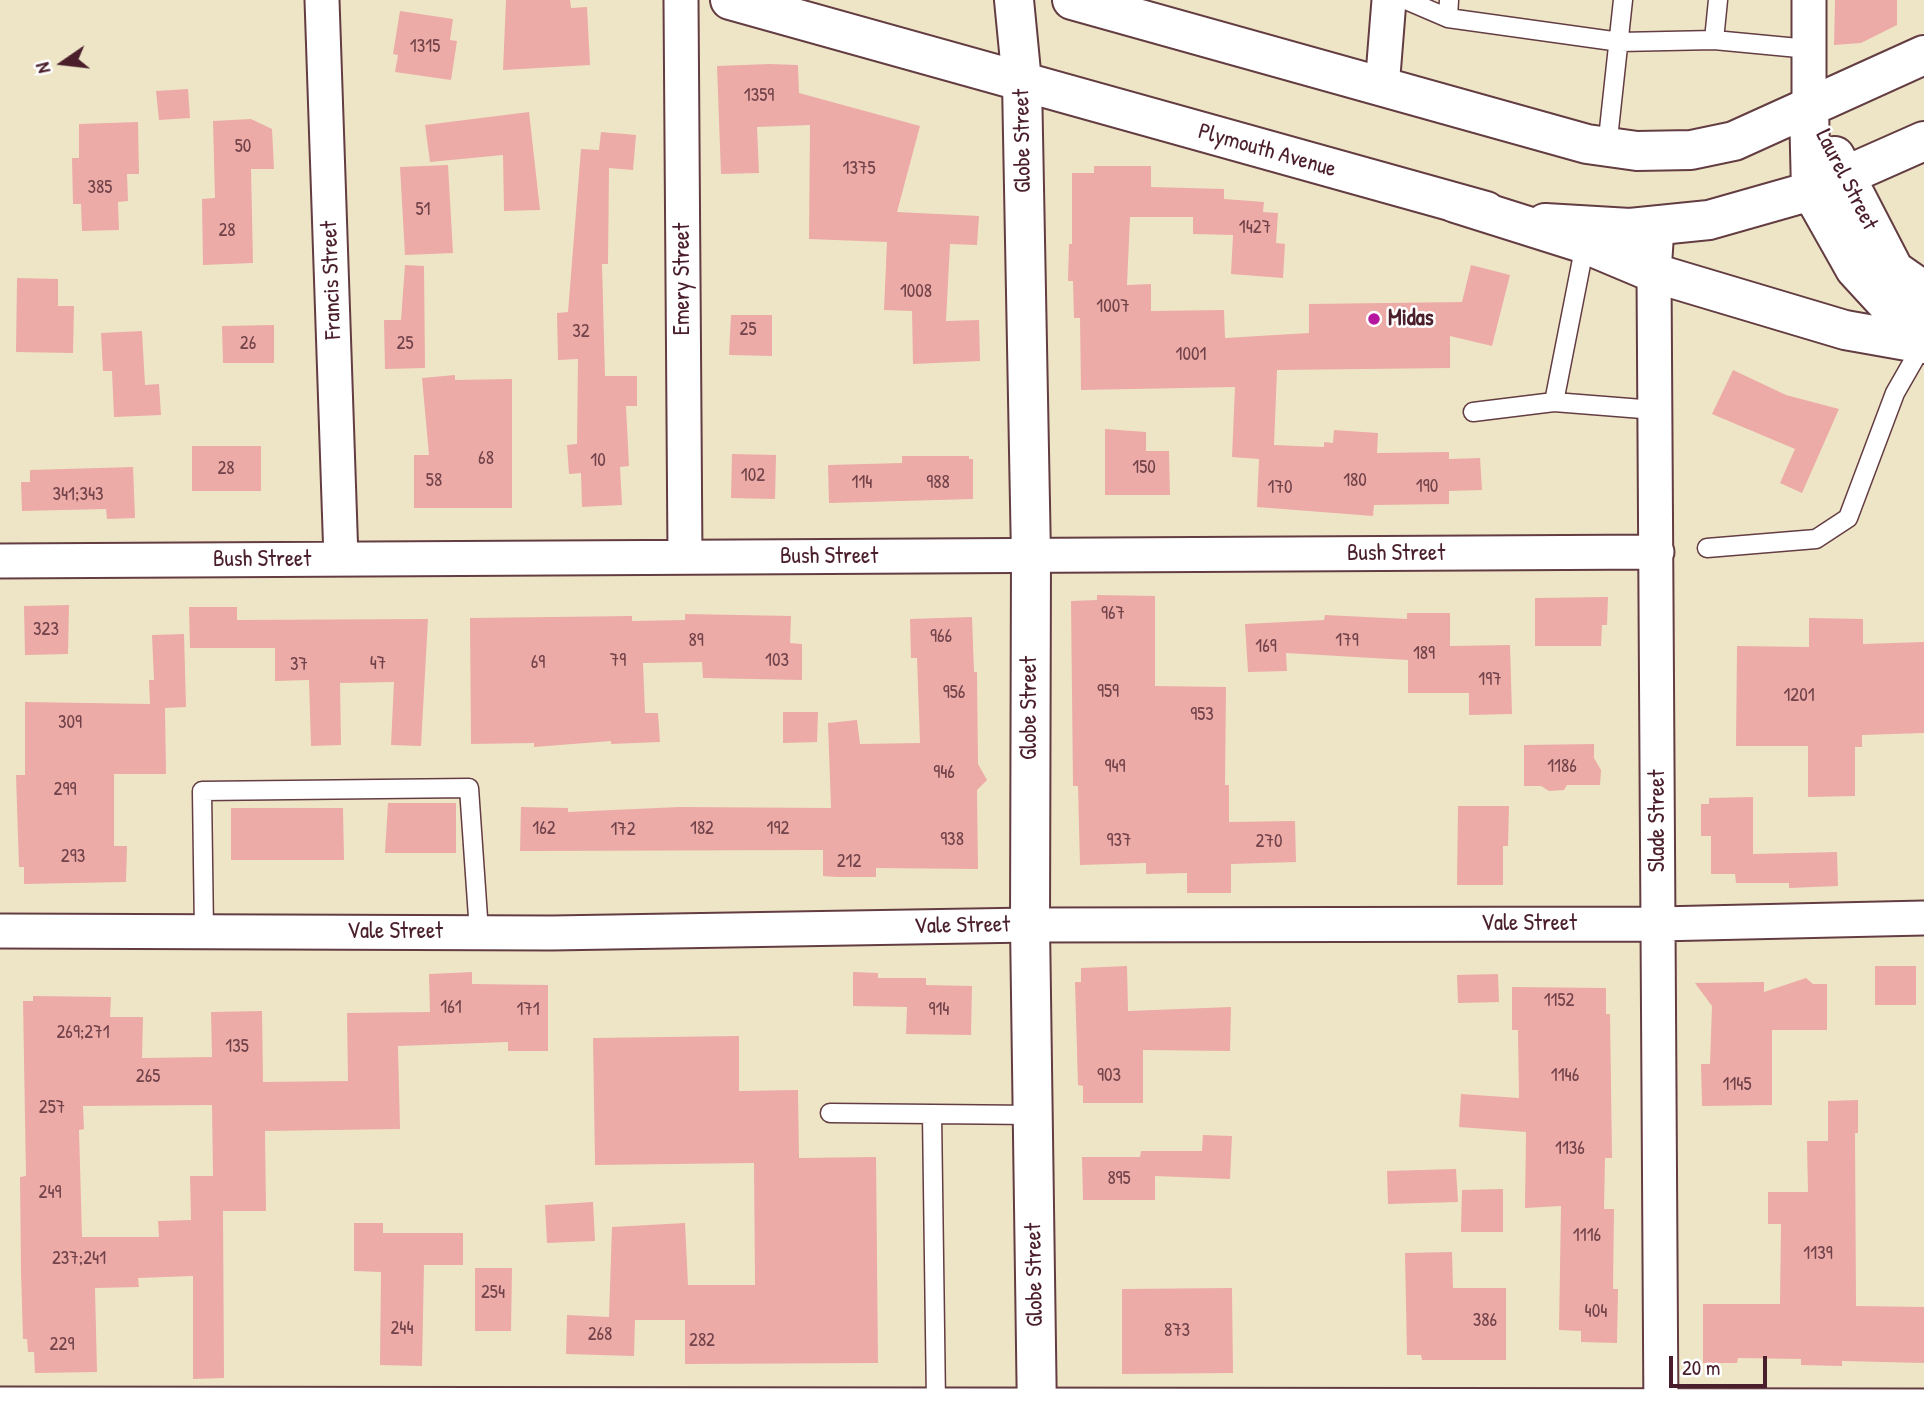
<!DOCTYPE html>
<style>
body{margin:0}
#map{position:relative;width:1924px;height:1416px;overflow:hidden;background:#eee5c7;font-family:"Patrick Hand",sans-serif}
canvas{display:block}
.north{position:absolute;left:28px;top:28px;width:70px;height:70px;-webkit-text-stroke:5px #fff;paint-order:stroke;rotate:256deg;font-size:19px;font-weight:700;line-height:28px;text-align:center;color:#4a1f2b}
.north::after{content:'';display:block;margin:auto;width:24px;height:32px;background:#4a1f2b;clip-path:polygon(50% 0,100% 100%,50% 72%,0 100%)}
.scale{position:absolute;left:1669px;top:1356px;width:98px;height:32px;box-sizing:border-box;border:4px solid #4a1f2b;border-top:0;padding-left:9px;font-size:21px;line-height:24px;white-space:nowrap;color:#4a1f2b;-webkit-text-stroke:5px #fff;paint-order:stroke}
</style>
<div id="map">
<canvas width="1924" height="1416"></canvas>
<div class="north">N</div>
<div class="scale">20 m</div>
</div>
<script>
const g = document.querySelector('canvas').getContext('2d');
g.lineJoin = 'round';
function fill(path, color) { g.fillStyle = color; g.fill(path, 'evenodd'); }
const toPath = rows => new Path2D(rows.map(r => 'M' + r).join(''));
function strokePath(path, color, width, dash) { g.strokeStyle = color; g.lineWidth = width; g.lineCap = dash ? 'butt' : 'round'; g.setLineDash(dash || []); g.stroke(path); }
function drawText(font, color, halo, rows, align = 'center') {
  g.font = font + ' "Patrick Hand",sans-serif'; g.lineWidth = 5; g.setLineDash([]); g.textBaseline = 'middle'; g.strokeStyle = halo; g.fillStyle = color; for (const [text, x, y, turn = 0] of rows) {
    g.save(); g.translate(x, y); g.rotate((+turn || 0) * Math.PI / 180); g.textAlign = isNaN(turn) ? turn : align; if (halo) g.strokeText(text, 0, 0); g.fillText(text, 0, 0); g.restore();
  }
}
const building = toPath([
 [506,0,570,0,571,8,587,7,590,65,503,70],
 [1835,0,1897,0,1897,25,1861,43,1834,45],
 [400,11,453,19,450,40,457,41,451,80,395,72,398,55,393,54],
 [769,64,798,65,799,93,920,126,897,212,979,216,977,245,950,244,946,321,979,320,980,361,913,364,912,311,884,310,887,242,809,239,810,125,757,127,759,173,721,174,717,66],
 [188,89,190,118,159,120,156,91],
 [529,112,540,210,504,211,503,155,430,162,425,125],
 [251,119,272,129,274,169,251,169,253,263,203,265,202,199,215,198,213,121],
 [138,122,139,174,127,174,128,201,118,202,119,230,82,231,81,204,73,204,72,158,79,158,79,124],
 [601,132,636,135,633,170,609,168,608,264,602,264,605,376,637,376,637,406,626,406,629,466,620,467,622,505,582,507,581,473,569,474,567,445,577,444,578,359,558,360,557,313,568,312,581,149,599,150],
 [448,165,453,253,405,255,400,167],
 [1094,166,1151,166,1151,187,1224,189,1224,199,1264,202,1263,212,1278,213,1276,243,1285,244,1283,278,1231,274,1233,235,1193,234,1193,217,1130,217,1127,285,1151,284,1151,311,1224,310,1225,338,1309,333,1309,304,1462,302,1471,265,1510,275,1492,346,1450,336,1450,368,1277,370,1274,445,1324,447,1324,442,1333,443,1334,430,1378,433,1377,453,1449,452,1449,459,1480,458,1482,490,1449,491,1449,504,1374,505,1373,516,1257,507,1259,459,1232,457,1235,387,1081,390,1080,318,1074,318,1073,281,1068,281,1069,244,1072,244,1072,173,1094,173],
 [405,265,424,266,425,368,385,369,384,320,401,320],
 [17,278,58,279,58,306,74,306,73,353,16,352],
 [731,315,772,315,772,356,729,355],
 [274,325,274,363,223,363,222,326],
 [142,331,145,385,159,384,161,415,114,417,112,371,103,371,101,333],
 [1733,370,1786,395,1839,409,1802,493,1780,483,1795,449,1712,414],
 [455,375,455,380,512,379,512,508,414,508,414,455,429,455,422,378],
 [1105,429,1146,432,1146,451,1169,451,1170,495,1105,495],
 [192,446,261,446,261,491,192,491],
 [732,454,776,455,775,499,731,498],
 [902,456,969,456,969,459,973,459,973,499,829,503,828,465,902,463],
 [133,467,135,518,107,519,106,509,22,511,21,482,30,482,30,470],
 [1097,595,1155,596,1155,686,1226,687,1225,785,1229,785,1229,822,1295,821,1296,862,1231,864,1231,893,1187,893,1187,873,1146,874,1146,863,1080,865,1078,786,1073,786,1071,601,1097,600],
 [1608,597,1607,625,1602,625,1601,646,1535,646,1535,598],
 [69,605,68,654,25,655,24,606],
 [189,607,237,607,237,620,428,619,421,746,391,745,394,682,340,683,341,745,311,746,309,680,275,681,275,648,190,648],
 [1407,613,1450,613,1450,646,1510,645,1512,714,1469,715,1469,693,1408,693,1408,660,1286,653,1287,671,1248,672,1245,624,1324,620,1325,615,1407,619],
 [685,614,791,616,790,643,802,644,802,680,703,678,702,662,643,663,645,713,658,713,660,742,611,744,611,741,534,747,534,743,471,744,470,618,632,616,632,621,685,620],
 [972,617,974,672,977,672,978,764,987,780,977,790,978,869,876,868,876,877,837,877,823,876,823,850,520,851,521,807,568,808,568,812,679,807,831,808,828,723,857,720,860,744,920,743,917,658,911,658,910,619],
 [1809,618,1863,619,1863,644,1924,642,1924,733,1862,735,1862,747,1855,747,1855,796,1808,797,1808,746,1736,746,1737,646,1809,647],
 [184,634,186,707,165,708,166,774,114,774,114,846,127,846,126,882,24,884,24,867,19,867,16,775,25,775,25,702,150,704,149,680,154,680,152,635],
 [783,712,818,712,817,742,783,743],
 [1594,744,1594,758,1601,770,1600,785,1567,785,1564,790,1549,791,1541,786,1524,786,1524,745],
 [1753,797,1753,854,1837,852,1838,886,1789,888,1789,883,1736,883,1735,874,1711,874,1711,836,1701,836,1701,804,1709,804,1709,798],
 [388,803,456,803,456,853,385,853],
 [1458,806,1509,806,1508,846,1503,846,1503,885,1457,885],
 [231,808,343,808,344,860,231,860],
 [1127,966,1128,1011,1231,1007,1230,1051,1143,1050,1143,1103,1083,1103,1083,1086,1078,1085,1075,982,1081,982,1081,968],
 [1875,966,1916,966,1916,1005,1875,1005],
 [472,972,472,984,548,985,548,1051,508,1051,508,1042,398,1046,400,1129,265,1131,266,1211,223,1211,224,1378,193,1379,193,1276,138,1278,139,1287,95,1288,97,1372,35,1373,34,1352,28,1352,27,1339,23,1339,21,1271,20,1177,26,1176,23,1001,33,1001,33,996,111,997,110,1017,143,1017,142,1058,212,1057,211,1012,262,1011,263,1082,348,1081,347,1013,430,1012,429,974],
 [212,1105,213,1176,190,1176,191,1220,158,1221,159,1237,82,1237,79,1130,84,1129,83,1106],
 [853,972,878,973,878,978,926,978,926,985,972,986,971,1035,906,1034,907,1007,853,1006],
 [1498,974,1499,1002,1458,1003,1457,975],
 [1806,978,1813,984,1827,984,1827,1030,1772,1030,1772,1105,1702,1106,1701,1064,1710,1064,1712,1006,1695,983,1764,982,1764,992],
 [1512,987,1606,988,1606,1014,1610,1014,1612,1158,1605,1158,1604,1209,1614,1209,1613,1289,1618,1289,1617,1343,1581,1342,1581,1331,1559,1330,1561,1206,1525,1208,1526,1132,1459,1127,1461,1094,1519,1098,1518,1030,1512,1030],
 [739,1036,739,1091,798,1090,799,1158,876,1157,878,1363,685,1364,685,1320,635,1320,634,1356,566,1354,567,1315,609,1317,612,1227,685,1223,688,1285,755,1285,754,1163,595,1165,593,1038],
 [1858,1100,1858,1133,1855,1133,1856,1306,1924,1307,1924,1363,1842,1361,1842,1366,1801,1365,1801,1359,1738,1358,1737,1363,1703,1363,1703,1304,1780,1304,1781,1224,1768,1224,1768,1192,1808,1192,1807,1141,1828,1141,1828,1101],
 [1203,1135,1232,1136,1230,1179,1155,1176,1155,1200,1083,1200,1082,1157,1140,1157,1141,1151,1202,1151],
 [1456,1169,1458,1202,1388,1204,1387,1171],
 [1503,1189,1503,1232,1461,1232,1462,1190],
 [593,1202,595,1241,547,1243,545,1205],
 [354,1223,383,1223,383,1233,463,1233,463,1265,424,1265,422,1366,380,1365,381,1272,354,1271],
 [1452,1252,1453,1288,1506,1288,1506,1360,1422,1360,1421,1355,1407,1355,1405,1253],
 [475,1268,512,1268,511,1331,475,1331],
 [1232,1288,1233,1373,1122,1374,1122,1289]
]);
const lane = toPath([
 [1406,0,1448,18,1620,42,1714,40,1718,0],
 [1448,18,1449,0],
 [1714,40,1809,49],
 [1607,148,1623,0],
 [1554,402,1585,244],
 [1473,412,1554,402,1655,410],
 [1707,548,1816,539,1848,518,1895,393,1923,344],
 [204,932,202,791,469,788,479,932],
 [830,1113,932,1114],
 [936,1403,932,1114,1033,1115]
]);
const street = toPath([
 [322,0,341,559],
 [681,0,685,557],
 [1809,0,1809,108],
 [1382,88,1389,0],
 [1657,227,1654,273,1661,1416],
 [0,561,1657,552],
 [0,931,552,933,1030,925,1658,924,1924,918],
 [0,1404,1924,1406]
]);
const secondary = toPath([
 [730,0,1486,211],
 [1014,0,1022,82,1031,556,1030,925,1037,1416],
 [1072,0,1587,144,1637,151,1691,150,1734,141,1924,55],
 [1809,108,1811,191,1855,269,1889,306,1924,334],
 [1835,156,1894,270,1924,291],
 [1545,223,1630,228,1709,220,1811,191,1924,141],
 [1654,273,1845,330,1924,344]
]);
const primary = toPath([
 [1455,203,1585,244,1654,273]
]);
const markers = [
 [1374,319,7,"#b5179e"]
];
const numberNames = [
 ["1315",425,47],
 ["1359",759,96],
 ["50",243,147],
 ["1375",859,169],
 ["385",100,188],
 ["51",423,210],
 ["1427",1255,228],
 ["28",227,231],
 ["1008",916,292],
 ["1007",1113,307],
 ["25",748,330],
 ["32",581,332],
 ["26",248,344],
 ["25",405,344],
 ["1001",1191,355],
 ["68",486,459],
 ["10",598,461],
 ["150",1144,468],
 ["28",226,469],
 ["102",753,476],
 ["58",434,481],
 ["180",1355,481],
 ["114",862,483],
 ["988",938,483],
 ["190",1427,487],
 ["170",1280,488],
 ["341;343",78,495],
 ["967",1113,614],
 ["323",46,630],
 ["966",941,637],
 ["89",696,641],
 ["179",1347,641],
 ["169",1266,647],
 ["189",1424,654],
 ["79",618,661],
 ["103",777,661],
 ["69",538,663],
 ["47",378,664],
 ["37",299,665],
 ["197",1490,680],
 ["959",1108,692],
 ["956",954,693],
 ["1201",1799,696],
 ["953",1202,715],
 ["309",70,723],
 ["949",1115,767],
 ["1186",1562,767],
 ["946",944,773],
 ["299",65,790],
 ["162",544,829],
 ["182",702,829],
 ["192",778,829],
 ["172",623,830],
 ["938",952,840],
 ["937",1119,841],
 ["270",1269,842],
 ["293",73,857],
 ["212",849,862],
 ["1152",1559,1001],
 ["161",451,1008],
 ["171",528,1010],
 ["914",939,1010],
 ["269;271",83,1033],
 ["135",237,1047],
 ["903",1109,1076],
 ["1146",1565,1076],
 ["265",148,1077],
 ["1145",1737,1085],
 ["257",52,1108],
 ["1136",1570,1149],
 ["895",1119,1179],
 ["249",50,1193],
 ["1116",1587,1236],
 ["1139",1818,1254],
 ["237;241",79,1259],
 ["254",493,1293],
 ["404",1596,1312],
 ["386",1485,1321],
 ["244",402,1329],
 ["873",1177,1331],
 ["268",600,1335],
 ["282",702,1341],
 ["229",62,1345]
];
const streetNames = [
 ["Globe Street",1023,141,-91],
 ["Plymouth Avenue",1267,151,16],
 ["Laurel Street",1846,180,63],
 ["Emery Street",683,279,-90],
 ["Francis Street",332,280,-92],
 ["Bush Street",1396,554],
 ["Bush Street",829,557],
 ["Bush Street",262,560],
 ["Globe Street",1030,708,-90],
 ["Slade Street",1658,821,-90],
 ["Vale Street",1529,924],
 ["Vale Street",962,926,-1],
 ["Vale Street",395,932],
 ["Globe Street",1035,1275,-91]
];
const poiNames = [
 ["Midas",1388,319]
];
fill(building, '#ecaba6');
strokePath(lane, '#633d42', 21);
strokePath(street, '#633d42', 37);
strokePath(secondary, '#633d42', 42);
strokePath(primary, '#633d42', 42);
strokePath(lane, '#fff', 18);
strokePath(street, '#fff', 33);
strokePath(secondary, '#fff', 38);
strokePath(primary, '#fff', 38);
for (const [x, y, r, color] of markers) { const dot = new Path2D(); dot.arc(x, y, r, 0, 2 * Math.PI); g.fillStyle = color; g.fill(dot); strokePath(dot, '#fff', 2.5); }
drawText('19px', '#72424a', null, numberNames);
drawText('23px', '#4a1f2b', '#fff', streetNames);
drawText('bold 23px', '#4a1f2b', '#fff', poiNames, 'left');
</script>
